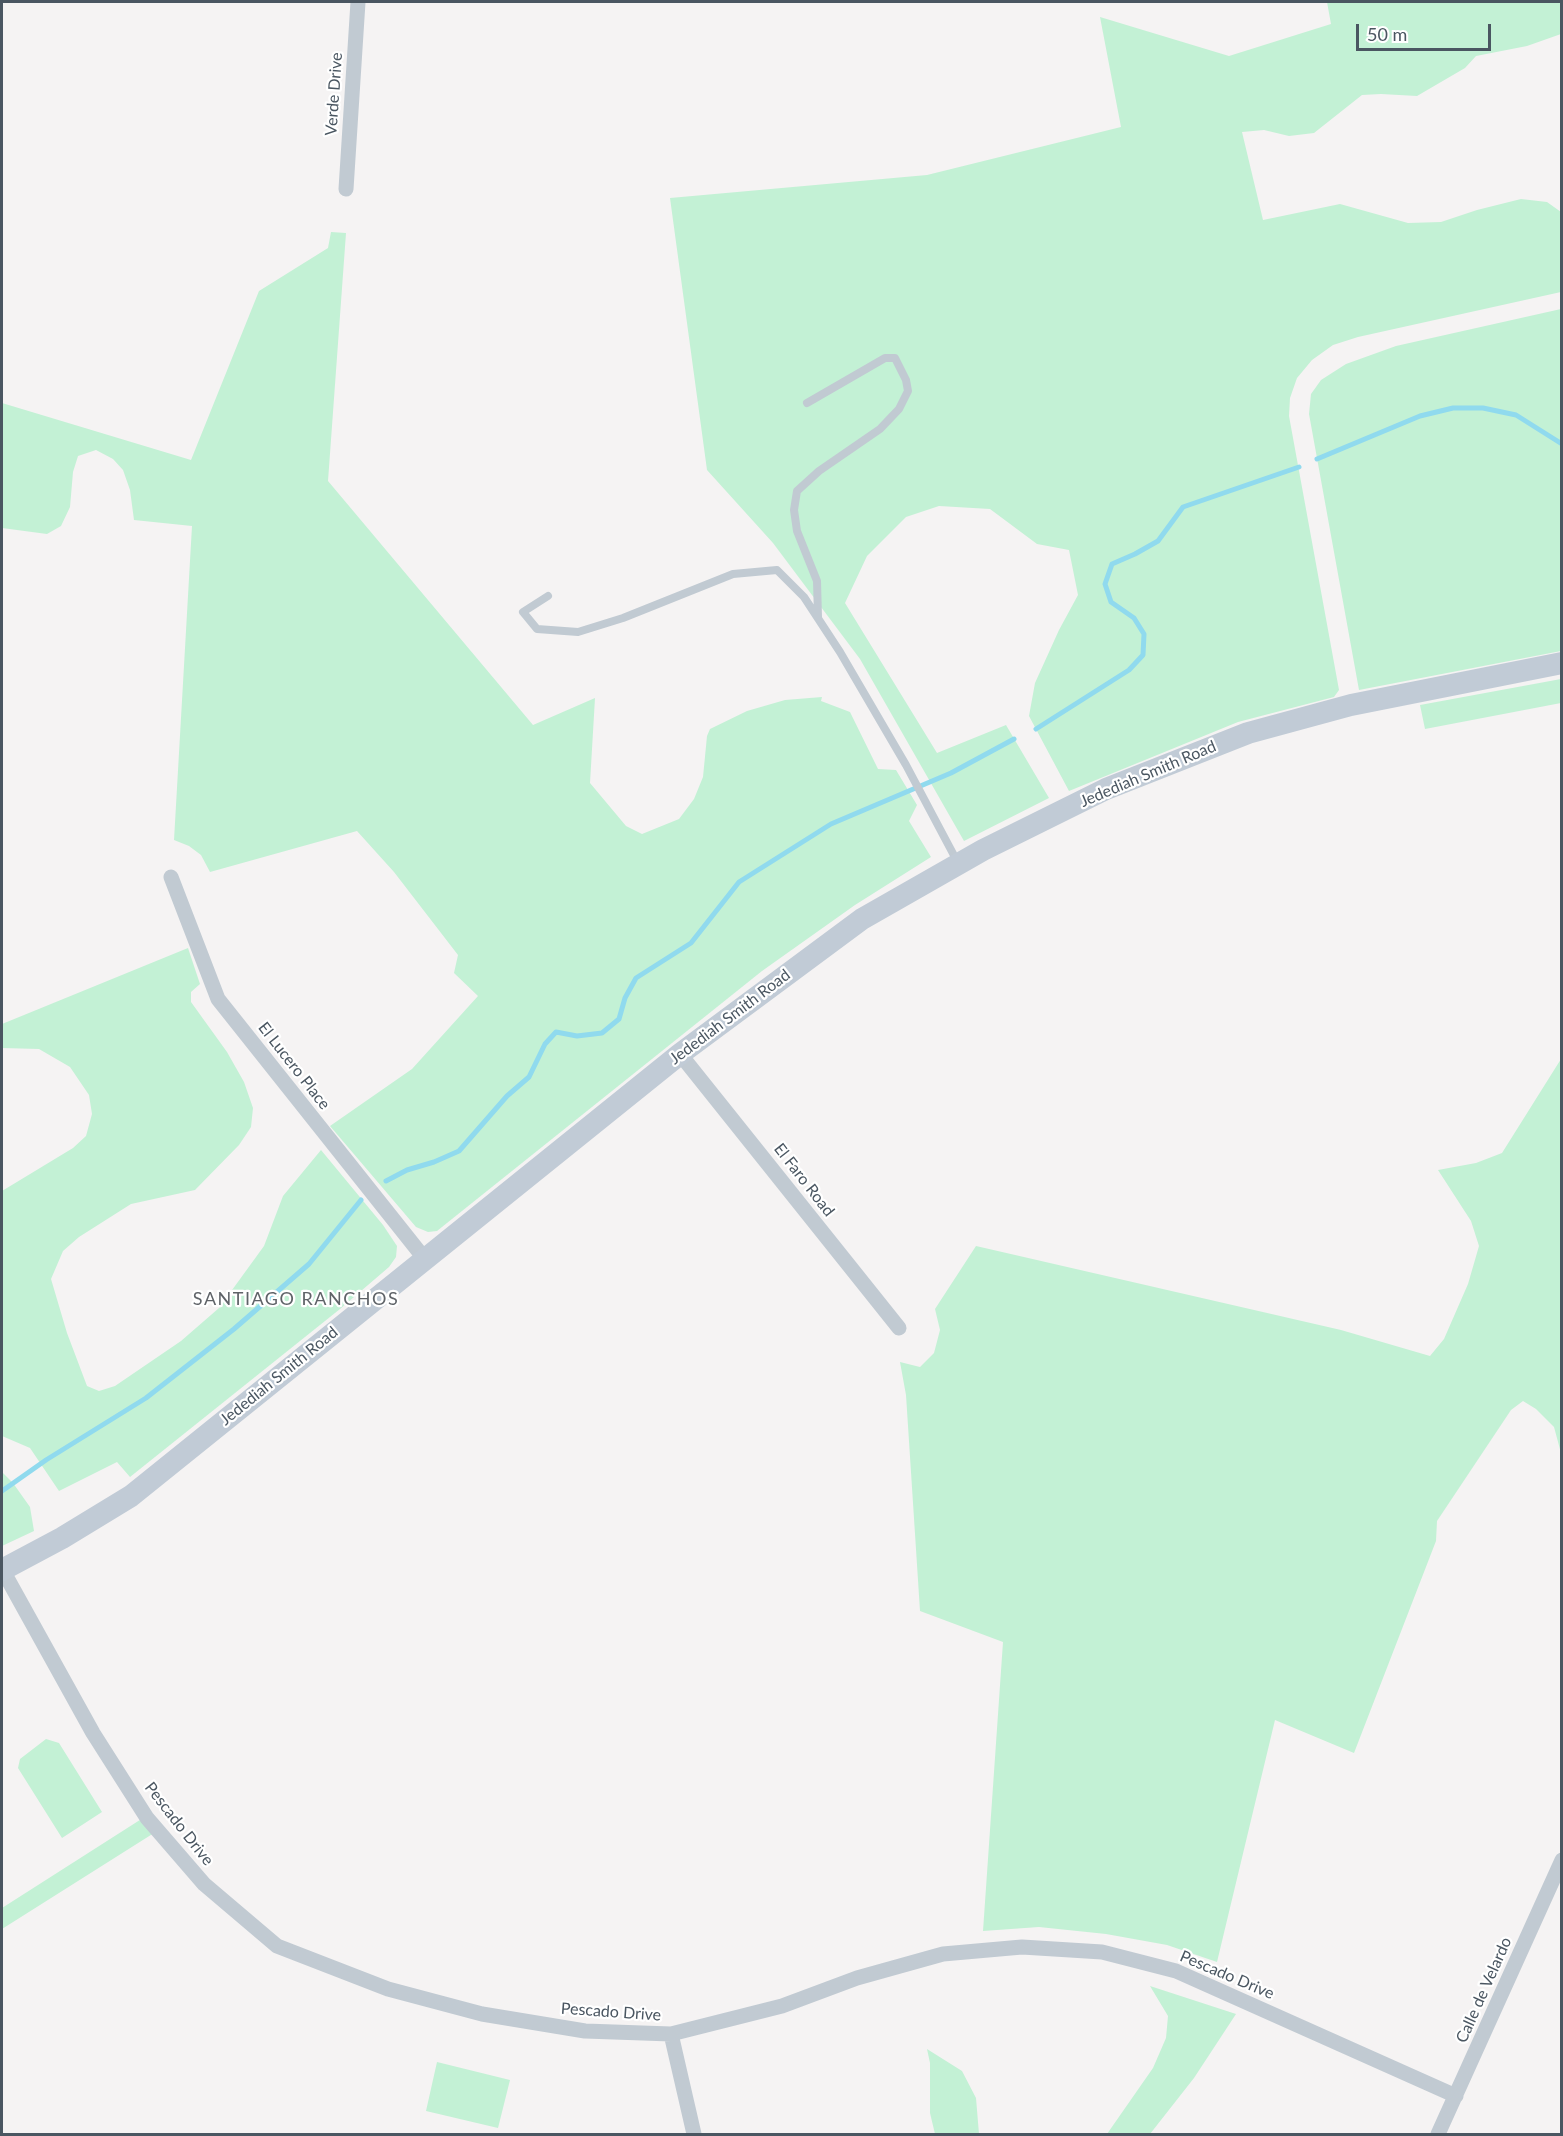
<!DOCTYPE html>
<style>
body{margin:0}
#map{position:relative;width:1563px;height:2136px;overflow:hidden;background:#f5f3f3;font-family:Lato,sans-serif}
canvas{display:block}
.frame{position:absolute;inset:0;border:3px solid #4a5661;pointer-events:none}
.scale{position:absolute;left:1356px;top:24px;width:135px;height:27px;box-sizing:border-box;border:3px solid #4a5661;border-top:0;padding-left:8px;font-size:18px;line-height:21px;white-space:nowrap;color:#4a5661;-webkit-text-stroke:4px #fff;paint-order:stroke}
</style>
<div id="map">
<canvas width="1563" height="2136"></canvas>
<div class="frame"></div>
<div class="scale">50 m</div>
</div>
<script>
const g = document.querySelector('canvas').getContext('2d');
g.lineJoin = 'round';
function fill(path, color) { g.fillStyle = color; g.fill(path, 'evenodd'); }
const toPath = rows => new Path2D(rows.map(r => 'M' + r).join(''));
function strokePath(path, color, width, dash) { g.strokeStyle = color; g.lineWidth = width; g.lineCap = dash ? 'butt' : 'round'; g.setLineDash(dash || []); g.stroke(path); }
function drawText(font, color, halo, rows, align = 'center') {
  g.font = font + ' Lato,sans-serif'; g.lineWidth = 4.5; g.setLineDash([]); g.textBaseline = 'middle'; g.strokeStyle = halo; g.fillStyle = color; for (const [text, x, y, turn = 0] of rows) {
    g.save(); g.translate(x, y); g.rotate((+turn || 0) * Math.PI / 180); g.textAlign = isNaN(turn) ? turn : align; if (halo) g.strokeText(text, 0, 0); g.fillText(text, 0, 0); g.restore();
  }
}
const green = toPath([
 [1327,2,1561,2,1561,34,1527,46,1476,56,1465,68,1417,96,1381,94,1362,95,1314,133,1289,136,1264,130,1242,132,1263,220,1340,204,1408,223,1441,222,1477,210,1521,199,1547,202,1561,212,1561,292,1358,337,1333,345,1312,360,1297,378,1290,398,1289,416,1339,690,1334,697,1238,722,1069,791,1029,716,1035,683,1059,630,1078,595,1069,550,1037,544,990,509,939,506,906,517,867,556,845,603,937,753,1006,725,1049,798,964,841,860,659,773,543,707,470,670,198,927,175,1121,127,1100,17,1229,56,1331,24],
 [331,232,346,233,328,481,533,725,595,698,590,783,626,826,642,834,679,819,694,799,703,777,707,736,710,729,747,711,785,700,822,697,821,701,850,712,878,769,896,770,917,805,909,821,931,857,855,905,762,971,437,1231,428,1232,416,1227,330,1126,412,1069,478,996,454,973,458,955,394,872,357,831,210,872,201,855,189,846,174,840,192,526,134,520,130,490,123,470,113,459,96,450,78,456,73,472,70,507,61,526,47,534,2,528,2,403,191,460,259,291,328,248],
 [1561,309,1561,651,1359,690,1309,414,1311,394,1321,380,1346,364,1396,346],
 [1561,679,1561,703,1425,729,1420,705],
 [188,948,200,984,191,992,191,1002,227,1052,244,1082,253,1108,251,1127,239,1145,195,1190,131,1204,79,1237,63,1251,51,1279,67,1333,87,1386,99,1391,115,1386,181,1341,219,1308,264,1246,283,1196,321,1150,383,1225,397,1246,396,1257,389,1267,340,1309,130,1477,117,1462,59,1491,30,1448,2,1436,2,1191,73,1148,86,1136,92,1114,89,1095,70,1067,39,1049,2,1048,2,1024],
 [1561,1059,1561,1453,1554,1427,1536,1409,1523,1401,1511,1410,1437,1521,1436,1541,1354,1753,1275,1720,1217,1962,1167,1945,1106,1934,1039,1927,983,1931,1003,1642,920,1611,906,1395,900,1362,920,1367,934,1353,940,1330,935,1309,976,1246,1341,1330,1430,1356,1444,1339,1468,1284,1479,1246,1471,1221,1438,1170,1476,1163,1502,1153],
 [2,1472,13,1483,30,1507,34,1531,2,1546],
 [46,1739,59,1743,102,1812,62,1838,18,1768,20,1759],
 [143,1818,154,1833,2,1929,2,1908],
 [1150,1986,1236,2014,1194,2078,1150,2134,1107,2134,1153,2068,1166,2038,1168,2016],
 [927,2049,962,2071,976,2098,979,2134,935,2134,930,2113,930,2063],
 [437,2062,510,2080,498,2128,426,2111]
]);
const stream = toPath([
 [1317,459,1420,416,1453,408,1483,408,1516,415,1562,444],
 [1036,729,1129,670,1143,655,1144,634,1134,618,1111,602,1105,584,1112,564,1135,554,1158,541,1183,507,1299,467],
 [386,1181,407,1170,434,1162,459,1151,507,1096,529,1077,545,1044,556,1032,577,1036,602,1033,619,1019,625,998,636,978,691,943,739,882,831,824,951,773,1014,739],
 [2,1491,46,1460,146,1398,234,1329,309,1264,361,1200]
]);
const lane = toPath([
 [807,403,885,358,895,358,906,380,908,391,899,409,880,429,819,471,797,491,794,510,797,531,817,581,818,617],
 [548,596,523,612,537,629,578,632,623,618,733,574,777,570,804,597,840,652,906,765,958,863]
]);
const street = toPath([
 [346,189,358,2],
 [171,877,218,999,424,1258],
 [680,1054,899,1328],
 [2,1569,93,1733,147,1818,204,1884,277,1946,388,1989,482,2014,585,2031,671,2034,782,2006,857,1978,943,1954,1022,1947,1102,1952,1176,1971,1456,2096],
 [671,2034,694,2134],
 [1438,2134,1562,1860]
]);
const secondary = toPath([
 [2,1570,62,1538,131,1496,680,1054,862,919,983,850,1106,789,1248,733,1351,705,1562,663]
]);
const streetNames = [
 ["Verde Drive",334,94,-86],
 ["Jedediah Smith Road",1148,774,-23],
 ["Jedediah Smith Road",730,1017,-37],
 ["El Lucero Place",294,1066,52],
 ["El Faro Road",804,1180,52],
 ["Jedediah Smith Road",279,1376,-39],
 ["Pescado Drive",179,1824,52],
 ["Pescado Drive",1227,1975,23],
 ["Calle de Velardo",1484,1990,-66],
 ["Pescado Drive",611,2012,4]
];
const neighbourhoodNames = [
 ["SANTIAGO RANCHOS",296,1299]
];
fill(green, '#c3f1d5');
strokePath(stream, '#90daee', 5);
strokePath(lane, '#c1cad2', 8);
strokePath(street, '#c1cad2', 15);
strokePath(secondary, '#c1cbd6', 22);
drawText('16px', '#4a5661', '#fff', streetNames);
g.letterSpacing = '1.5px';
drawText('18px', '#5f6368', '#fff', neighbourhoodNames);
g.letterSpacing = '0px';
</script>
